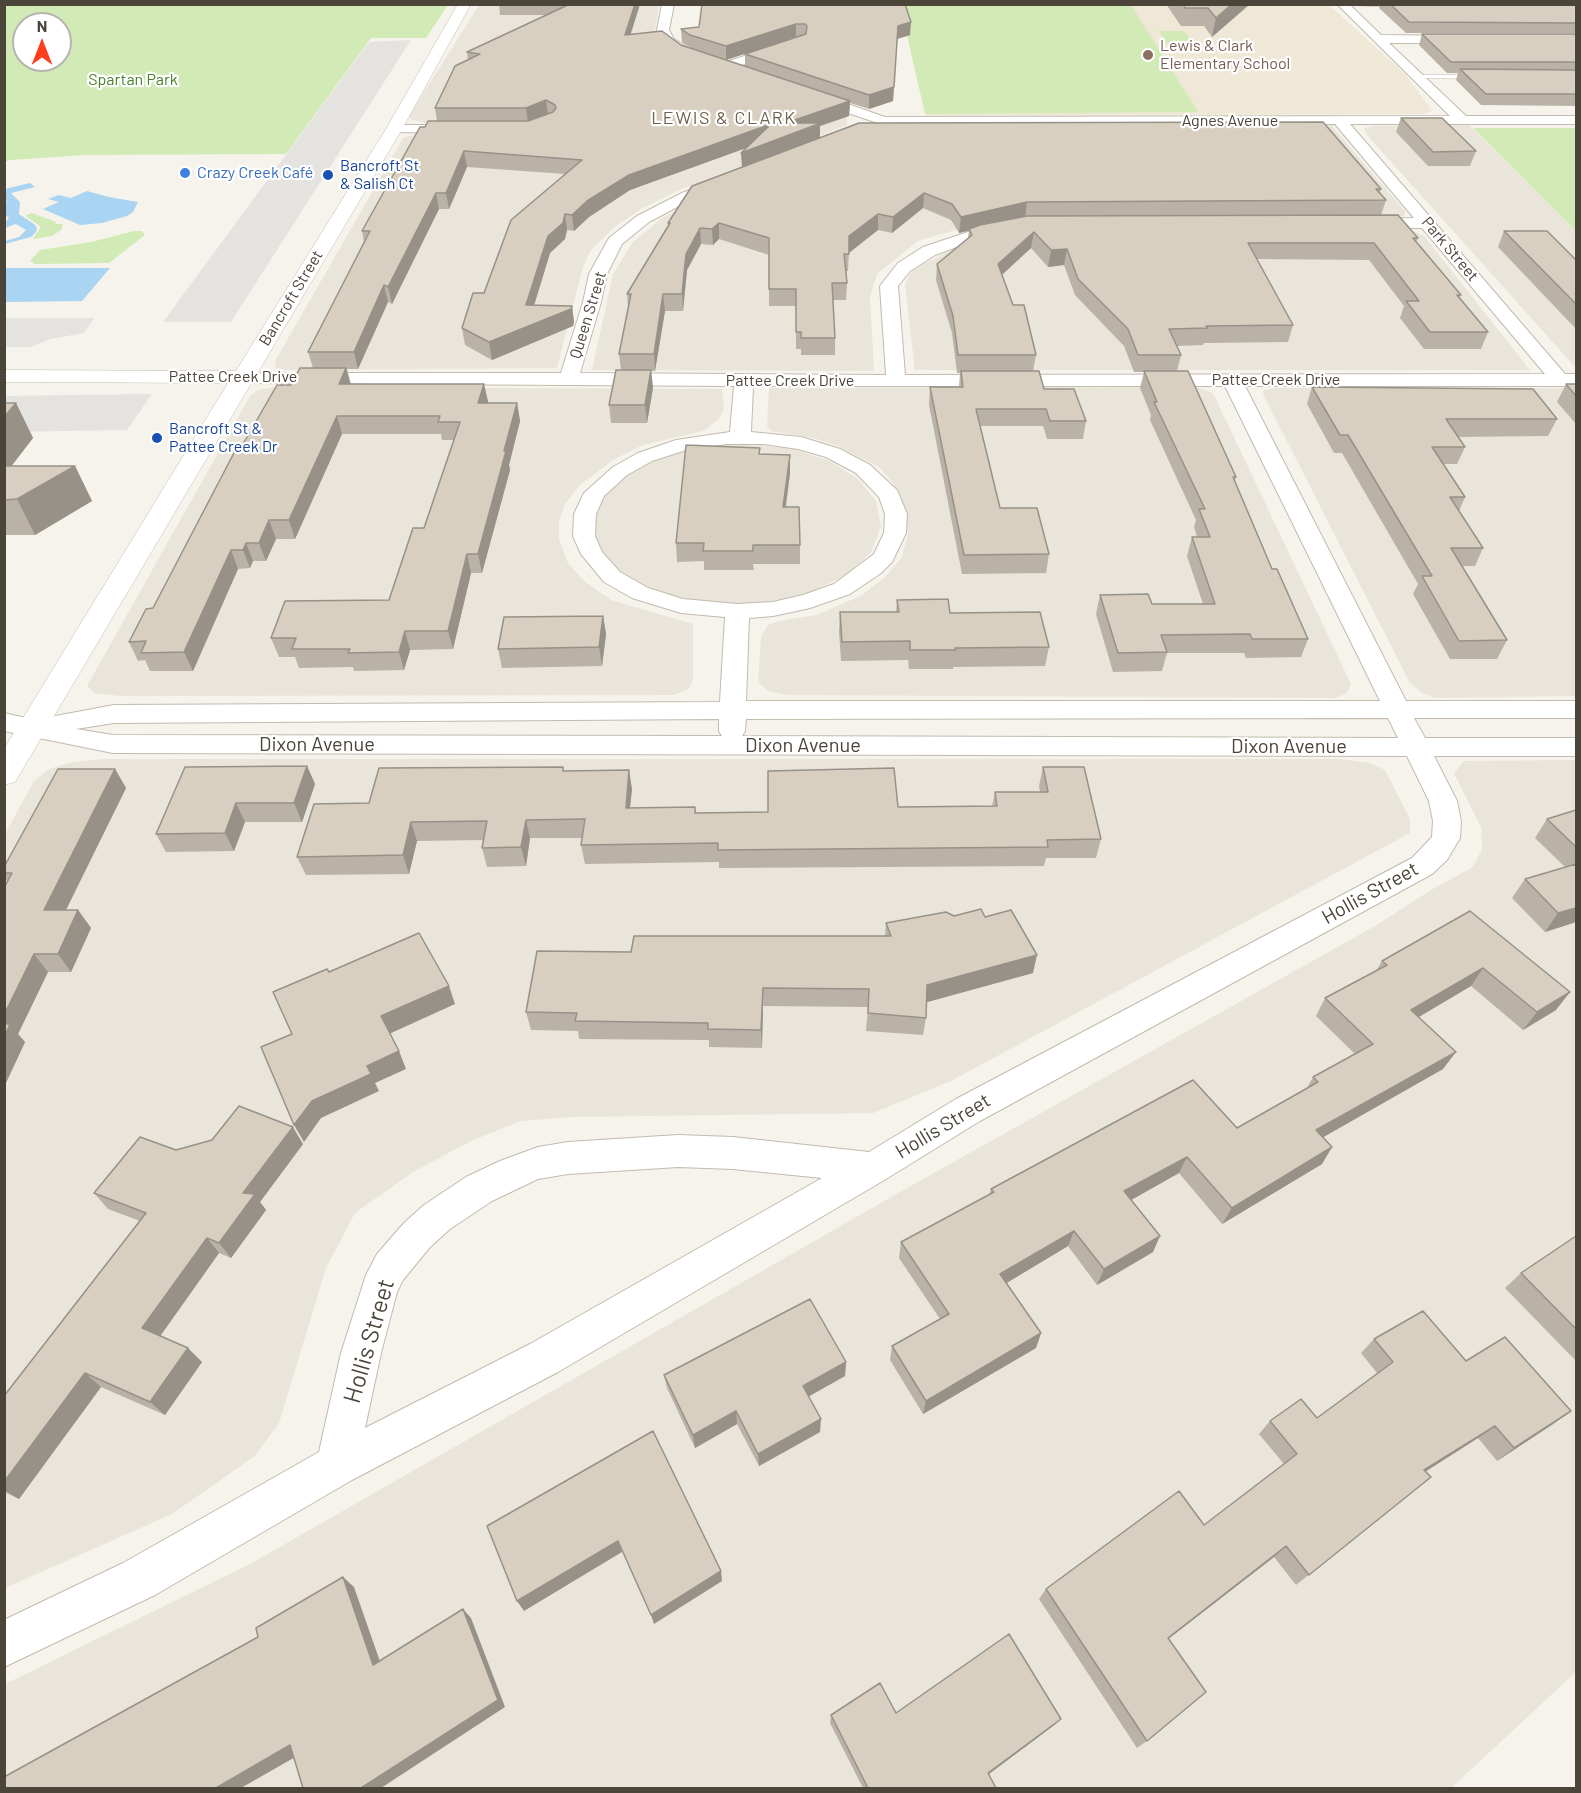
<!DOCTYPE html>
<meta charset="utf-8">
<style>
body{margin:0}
#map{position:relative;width:1581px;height:1793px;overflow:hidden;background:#f6f3ec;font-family:Barlow,sans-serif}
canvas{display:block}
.frame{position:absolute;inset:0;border:6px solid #4b4439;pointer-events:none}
.north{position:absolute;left:12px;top:12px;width:60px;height:60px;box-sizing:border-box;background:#fff;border:2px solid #b7b4b0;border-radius:50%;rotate:0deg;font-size:16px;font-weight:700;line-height:24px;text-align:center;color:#4b4439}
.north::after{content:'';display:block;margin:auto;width:21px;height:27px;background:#fc3f1d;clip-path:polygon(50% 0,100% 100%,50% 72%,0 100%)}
</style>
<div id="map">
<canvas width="1581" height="1793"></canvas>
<div class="frame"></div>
<div class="north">N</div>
</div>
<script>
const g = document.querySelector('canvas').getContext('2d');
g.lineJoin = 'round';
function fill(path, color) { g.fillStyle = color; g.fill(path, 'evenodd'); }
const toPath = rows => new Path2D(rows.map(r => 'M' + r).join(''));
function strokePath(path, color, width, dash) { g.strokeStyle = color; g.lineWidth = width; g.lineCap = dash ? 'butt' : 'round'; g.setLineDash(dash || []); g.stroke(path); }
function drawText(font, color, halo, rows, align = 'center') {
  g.font = font + ' Barlow,sans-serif'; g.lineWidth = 4.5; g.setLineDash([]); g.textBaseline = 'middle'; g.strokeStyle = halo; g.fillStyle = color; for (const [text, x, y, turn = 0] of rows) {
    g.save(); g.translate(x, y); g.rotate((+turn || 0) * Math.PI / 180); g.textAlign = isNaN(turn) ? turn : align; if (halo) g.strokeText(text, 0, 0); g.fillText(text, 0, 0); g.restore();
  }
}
const residential = toPath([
 [479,5,659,5,654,36,845,115,847,120,847,125,679,190,641,209,616,226,591,250,583,267,557,368,287,370,276,368,275,361,403,138,418,134,431,124,412,120,409,116],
 [1469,125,1576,231,1576,368,1367,135,1364,128,1373,126],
 [951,126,1332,126,1405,211,1404,216,1388,217,976,224,918,241,877,274,870,297,874,371,592,370,613,274,632,243,662,218,691,203],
 [1404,230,1416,232,1424,236,1530,370,915,370,905,285,911,272,919,266,960,246],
 [274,387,722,389,724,409,718,420,703,431,643,445,613,460,580,485,565,504,559,521,559,539,568,563,584,581,611,600,693,624,693,680,689,689,674,695,120,696,94,693,87,686,250,396,258,390],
 [1196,387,1213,393,1351,684,1347,693,1335,698,788,695,768,691,758,682,761,637,768,625,779,621,817,615,862,595,885,577,902,557,908,533,902,498,893,483,879,467,838,446,813,438,771,431,767,426,769,388],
 [1274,388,1576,388,1576,696,1435,698,1422,693,1410,683,1263,394,1264,390],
 [752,444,793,449,830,461,858,479,876,501,881,526,871,552,847,575,806,594,754,605,700,604,651,592,614,571,593,545,591,517,605,490,634,468,669,454,709,445],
 [105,759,1339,759,1370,763,1385,770,1410,819,1410,833,951,1081,873,1113,572,1117,521,1121,471,1141,413,1172,355,1213,326,1268,279,1423,255,1456,172,1514,5,1588,5,834,34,781,49,769,73,762],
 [1576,760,1576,1672,1451,1788,5,1788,5,1684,250,1564,900,1192,1375,926,1431,890,1473,867,1482,849,1481,827,1454,773,1464,761]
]);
const education = toPath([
 [900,5,1329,5,1405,74,1432,111,1423,114,926,116]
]);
const green = toPath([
 [5,5,448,5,426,38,371,38,286,154,86,155,10,160,5,162],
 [24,24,60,24,60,60,24,60],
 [900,5,1131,5,1198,112,925,114],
 [1159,31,1184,31,1194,45,1168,45],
 [1473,128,1576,128,1576,231],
 [32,213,56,222,55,224,63,224,61,230,52,236,33,239,41,227,27,217,26,215],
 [134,231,142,231,145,235,109,263,35,264,30,261,40,250,91,242]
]);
const parking = toPath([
 [411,40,231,322,163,322,369,42],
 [4,318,94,318,84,333,50,339,31,347,5,347],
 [152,394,127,430,5,432,4,396]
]);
const water = toPath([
 [30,183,35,187,11,193,20,202,19,214,34,224,37,228,36,232,31,237,5,244,5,241,19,237,26,230,16,224,5,228,5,223,9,217,5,216,5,203,7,202,5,199,5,189],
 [87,191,109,197,138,202,133,212,127,216,102,223,80,225,43,209,59,202,48,199,59,195,71,198],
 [5,268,110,268,82,301,5,302]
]);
const service = toPath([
 [1339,5,1339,4,1402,5,1399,7,1339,5],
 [1419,75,1476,75,1479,77,1476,79,1417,78,1419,75]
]);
const minor = toPath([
 [662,4,674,4,669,30,674,39,699,54,701,57,699,60,691,60,663,41,657,30,662,4],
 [1337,4,1349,4,1381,35,1467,36,1467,42,1463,43,1389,43,1466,116,1576,116,1576,124,1350,124,1565,374,1576,374,1576,386,1245,386,1406,701,1576,701,1576,718,1414,718,1425,738,1576,738,1576,756,1434,756,1457,801,1461,821,1460,838,1447,860,1432,874,980,1121,886,1179,558,1372,352,1480,155,1595,4,1667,4,1620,123,1563,319,1452,341,1353,366,1275,377,1254,404,1223,424,1205,466,1177,500,1161,538,1147,568,1142,678,1135,733,1137,869,1152,956,1099,1412,858,1432,837,1433,821,1429,801,1407,756,113,753,4,731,4,713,34,720,114,705,720,702,725,617,681,613,632,598,604,582,581,554,573,536,574,514,584,493,613,467,638,453,676,440,730,432,734,386,242,383,235,381,232,377,235,373,561,373,583,302,589,274,609,238,637,216,682,193,721,178,729,183,726,186,692,199,649,222,622,244,607,274,601,302,580,373,886,375,880,286,898,263,923,247,968,232,1009,223,1017,228,1015,231,978,239,935,255,910,271,898,286,905,375,1545,374,1422,228,1359,227,1357,224,1359,221,1365,219,1414,218,1335,124,884,125,806,99,804,96,811,92,816,93,885,117,1450,116,1337,4],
 [753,386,1225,386,1380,701,746,701,749,618,773,616,810,608,850,594,881,573,892,562,906,533,907,514,897,490,870,465,840,449,801,437,751,432,753,386],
 [726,444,764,444,798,449,826,457,856,473,879,497,885,514,884,533,874,554,834,584,803,595,773,602,737,604,683,599,648,588,620,572,602,552,595,536,596,514,604,496,627,475,652,461,686,450,726,444],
 [1388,718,1398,738,742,736,745,731,746,719,1388,718],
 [719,719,719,731,722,736,113,735,76,729,114,723,719,719],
 [678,1167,733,1169,822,1178,530,1344,365,1428,381,1353,397,1292,403,1280,430,1247,450,1229,492,1201,538,1179,568,1174,678,1167],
 [784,43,790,47,788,50,724,71,718,67,720,64,784,43],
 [394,125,460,125,467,129,460,133,389,132,387,129,394,125]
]);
const tertiary = toPath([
 [458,4,471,4,402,129,15,782,4,785,4,749,228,383,4,382,4,370,236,371,386,129,458,4]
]);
const wall = toPath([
 [499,4,640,4,631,34,681,45,745,66,745,54,797,37,726,60,691,48,682,42,681,29,699,27,702,4,910,35,897,39,893,101,869,109,850,103,849,116,820,126,820,138,1381,189,1380,192,1386,200,1381,215,1418,238,1416,242,1461,295,1459,298,1488,332,1481,349,1424,349,1400,318,1404,306,1369,260,1256,259,1293,325,1288,342,1204,343,1203,345,1176,346,1181,355,1177,371,1236,477,1235,481,1272,569,1308,639,1301,657,1246,658,1244,653,1167,653,1162,671,1113,672,1096,614,1100,595,1152,604,1203,604,1187,556,1192,537,1197,537,1194,527,1196,520,1150,420,1151,415,1140,388,1144,372,1134,372,1124,346,1075,295,1064,265,1048,267,1031,248,1002,275,1013,305,1036,355,1033,371,1044,389,1086,421,1083,439,1047,439,1043,426,980,426,1000,508,1049,554,1046,573,962,574,929,405,930,387,959,387,960,373,957,373,952,333,936,280,937,264,968,238,969,230,959,233,951,220,923,208,892,233,878,230,849,252,848,271,846,271,847,283,846,300,833,300,835,338,835,355,801,355,801,349,796,349,796,306,769,306,769,255,719,239,713,245,701,244,687,270,683,311,665,311,655,371,651,371,653,388,647,423,611,423,609,405,621,370,619,354,628,307,627,294,668,226,668,223,742,167,746,148,630,190,589,217,574,231,567,230,565,239,550,253,534,305,572,306,574,322,573,326,492,360,465,345,462,328,484,293,565,174,467,167,449,209,439,209,392,304,388,302,358,369,347,369,351,384,488,401,487,403,517,403,520,421,509,465,510,470,482,573,471,573,453,649,410,650,404,670,354,671,353,667,299,668,295,657,279,657,271,638,389,600,424,528,454,440,442,440,441,434,342,434,295,539,276,539,266,561,253,561,250,568,238,569,193,671,150,671,145,660,138,661,129,642,153,608,239,451,291,385,313,368,308,352,364,242,362,231,425,127,437,121,435,108,468,60,467,52,547,15,500,15],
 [1166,4,1250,4,1212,37,1204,26,1181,26],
 [1380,4,1576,4,1576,33,1406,33,1379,8],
 [1422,34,1576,34,1576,106,1481,105,1456,80,1458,73,1447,73,1419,45],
 [1401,118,1476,151,1470,166,1428,166,1396,132],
 [1504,231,1576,260,1576,329,1498,247],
 [1566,384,1576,384,1576,424,1557,402],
 [1312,387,1557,419,1548,436,1458,437,1465,447,1457,464,1443,464,1465,497,1459,511,1483,548,1475,566,1462,566,1507,640,1497,659,1450,659,1413,594,1418,584,1342,453,1334,453,1307,404],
 [4,403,16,403,33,438,11,466,75,466,92,501,35,535,4,535],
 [760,448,760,454,790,473,786,507,800,545,800,564,753,564,754,570,704,570,704,561,677,562,676,543],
 [897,600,950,613,1049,647,1045,666,953,667,953,669,909,669,908,660,841,661,839,631,840,612,896,612],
 [603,616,606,634,602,666,502,668,498,649],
 [307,766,315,784,302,822,245,822,234,851,166,852,156,834],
 [1043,767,1101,839,1096,858,1046,858,1044,866,719,868,719,862,585,864,581,845,582,838,530,838,526,866,487,867,482,848,483,840,417,841,409,874,306,875,297,857,369,803,564,771,632,789,630,808,695,807,696,813,768,812,898,807,992,806,995,792,1040,792,1039,786],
 [115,769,126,788,66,910,78,910,91,928,71,972,48,972,18,1034,25,1042,4,1087,8,882,4,877,4,867],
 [1576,810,1576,922,1545,932,1512,898,1525,879,1565,867,1535,838,1547,819],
 [1470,911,1556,1010,1523,1030,1471,986,1419,1017,1443,1069,1323,1137,1332,1147,1322,1164,1222,1224,1179,1173,1131,1200,1153,1252,1097,1285,1068,1246,1006,1283,1041,1333,1036,1348,923,1414,890,1360,892,1346,940,1319,899,1258,901,1242,989,1195,991,1189,1237,1128,1307,1088,1313,1077,1355,1054,1316,1016,1325,998,1376,971,1382,961],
 [954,916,985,917,1033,973,926,1002,926,1018,923,1035,866,1031,868,1007,763,1006,762,1048,709,1047,709,1040,579,1039,578,1031,531,1030,526,1012,631,952,885,936,886,923],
 [303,1144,260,1202,266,1210,231,1258,219,1253,160,1336,202,1362,165,1415,101,1387,19,1499,4,1492,4,1396,140,1221,108,1209,94,1193,176,1150],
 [1576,1236,1576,1361,1505,1288,1521,1273],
 [1374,1339,1466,1361,1571,1411,1553,1424,1497,1461,1478,1438,1426,1471,1431,1477,1296,1585,1274,1557,1168,1639,1147,1741,1137,1748,1039,1599,1046,1589,1204,1525,1284,1464,1259,1434,1270,1421,1317,1418,1377,1373,1361,1353],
 [846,1362,845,1376,808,1397,820,1432,759,1466,737,1424,695,1448,667,1388,664,1375],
 [896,1713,1061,1719,1053,1726,988,1775,996,1788,863,1788,830,1723,831,1715]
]);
const shadedWall = toPath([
 [635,4,640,4,626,48,625,35],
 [1232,4,1250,4,1212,37,1216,18],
 [911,22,910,35,897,39,893,101,869,109,869,95,898,26],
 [796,24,796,37,726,60,726,46],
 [546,100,548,115,528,123,526,108],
 [850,101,849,116,820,126,820,138,742,168,741,153,786,123],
 [771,124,771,139,630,190,589,217,574,231,572,215,587,201,629,175],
 [464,151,467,167,449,209,446,193],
 [436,193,439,209,392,304,388,287],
 [924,193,923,208,892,233,893,217],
 [1027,202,1025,218,959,233,961,217],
 [565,214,567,230,565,239,550,253,529,322,526,305,548,236],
 [878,214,878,230,849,253,849,236],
 [719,223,719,239,713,245,712,229],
 [700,228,701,244,687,270,683,311,682,294,686,254],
 [1034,232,1031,248,996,280,998,264],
 [1067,249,1064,265,1048,267,1051,250],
 [384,285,388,302,358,369,354,352],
 [663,294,665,311,655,371,654,354],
 [572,306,574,322,573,326,492,360,489,342],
 [346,368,351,386,339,384],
 [651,370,653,388,647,423,645,405],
 [484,384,488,401,482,421,478,403],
 [16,403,33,438,7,472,4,496,4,417],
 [517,403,520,421,509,465,510,470,482,573,478,554],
 [337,416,342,434,295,539,289,520],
 [790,455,790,473,783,525,783,507],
 [75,466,92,501,35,535,17,499],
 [269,520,276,539,266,561,259,543],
 [246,543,253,561,250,568,243,550],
 [231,550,238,569,193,671,184,652],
 [467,554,471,573,453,649,448,631],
 [603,616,606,634,602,666,599,647],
 [405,631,410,650,404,670,399,652],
 [307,766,315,784,302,822,294,803],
 [115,769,126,788,57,928,44,910],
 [629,770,632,789,628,826,626,808],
 [236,803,245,822,234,851,225,833],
 [526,820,530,838,526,866,521,847],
 [411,822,417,841,409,874,403,855],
 [1576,908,1576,922,1545,932,1558,913],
 [78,910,91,928,71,972,58,954],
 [34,954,48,972,18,1034,25,1042,4,1087,4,1015],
 [1037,955,1033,973,924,1003,927,985],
 [1483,968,1471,986,1400,1028,1411,1010],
 [449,986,455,1004,389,1034,381,1016],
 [763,988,763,1006,762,1048,761,1030],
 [1570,992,1556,1010,1523,1030,1537,1012],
 [399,1051,406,1069,375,1083,379,1091,321,1118,304,1142,294,1125,312,1101,367,1066],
 [1456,1052,1443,1069,1306,1147,1316,1130],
 [293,1127,303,1144,260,1202,266,1210,231,1258,219,1243,243,1193],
 [1332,1147,1322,1164,1222,1224,1232,1208],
 [1187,1157,1179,1173,1117,1208,1124,1191],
 [1074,1231,1068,1246,995,1290,1000,1274],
 [1160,1236,1153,1252,1097,1285,1104,1269],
 [207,1238,219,1253,156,1342,142,1328],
 [1041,1333,1036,1348,923,1414,926,1401],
 [188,1348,202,1362,165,1415,150,1402],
 [846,1362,845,1376,802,1400,803,1386],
 [85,1373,101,1387,19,1499,4,1490,4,1482],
 [736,1411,737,1424,695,1448,693,1435],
 [1571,1411,1553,1424,1497,1461,1514,1448],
 [821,1419,820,1432,759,1466,758,1454],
 [1495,1426,1478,1438,1409,1482,1424,1470],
 [618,1541,622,1552,524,1611,517,1601],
 [1286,1546,1274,1557,1158,1647,1168,1638],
 [721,1571,722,1581,654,1624,651,1615],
 [343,1577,354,1587,384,1673,373,1665],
 [463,1609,471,1618,505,1707,381,1788,361,1788],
 [1061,1719,1053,1726,982,1779,988,1773],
 [290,1745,304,1752,241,1788,216,1788]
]);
const building = toPath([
 [570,4,635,4,625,35,662,31,681,45,850,101,786,123,821,123,741,153,771,124,629,175,587,201,572,215,565,214,563,223,548,236,526,305,572,306,571,309,489,342,462,328,473,293,484,293,511,220,582,160,464,151,446,193,436,193,388,287,384,285,354,352,308,352,370,231,362,231,420,127,425,127,428,121,528,121,553,112,556,108,555,105,546,100,526,108,435,108,455,66,480,54,467,52,570,4],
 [702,4,905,4,911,22,898,26,894,87,869,95,745,54,806,34,807,26,805,24,796,24,726,46,690,35,681,29,699,27,702,4],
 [1183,4,1232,4,1216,18,1208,8,1185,8,1183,4],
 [1390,4,1576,4,1576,23,1409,22,1390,4],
 [1422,34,1576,34,1576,62,1451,62,1422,34],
 [1460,69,1576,70,1576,94,1486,94,1460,69],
 [1401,118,1442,118,1476,151,1433,152,1401,118],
 [1323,122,1381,189,1376,189,1386,200,1027,202,961,217,952,204,924,193,893,217,878,214,849,236,849,254,844,254,847,283,832,283,835,338,801,338,801,332,796,332,796,289,769,289,769,238,719,223,712,229,700,228,686,254,682,294,663,294,654,354,619,354,631,294,627,294,670,223,668,223,692,186,859,123,1323,122],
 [1398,215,1418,238,1413,238,1461,295,1457,295,1488,332,1430,332,1406,301,1419,301,1374,243,1248,243,1293,325,1206,326,1208,328,1169,329,1181,355,1138,355,1128,329,1078,279,1067,249,1051,250,1034,232,998,264,1013,305,1024,305,1036,355,958,355,953,316,937,264,972,235,969,229,980,225,1027,216,1398,215],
 [1504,231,1547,231,1576,260,1576,304,1504,231],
 [300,368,346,368,339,384,484,384,478,403,517,403,504,451,506,451,478,554,467,554,448,631,405,631,399,652,348,653,350,649,292,649,296,638,271,638,285,601,389,600,413,528,424,528,460,422,438,422,440,416,337,416,289,520,269,520,259,543,246,543,243,550,231,550,184,652,141,653,146,641,129,642,146,609,153,608,235,451,239,451,277,385,291,385,300,368],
 [616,370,651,370,645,405,609,405,616,370],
 [961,371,1039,371,1044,389,1074,389,1086,421,1050,421,1046,409,976,409,1000,508,1037,508,1049,554,964,555,930,387,963,387,961,371],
 [1144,371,1188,371,1236,477,1233,477,1272,569,1277,569,1308,639,1252,639,1250,634,1161,635,1167,652,1118,653,1100,595,1148,594,1152,604,1215,604,1192,537,1210,537,1199,509,1205,509,1154,402,1157,402,1144,371],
 [1566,384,1576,384,1576,396,1566,384],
 [1312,387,1533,389,1557,419,1446,419,1465,447,1432,447,1465,497,1450,497,1483,548,1451,548,1507,640,1459,641,1422,576,1432,576,1348,435,1340,435,1312,387],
 [4,403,16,403,4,417,4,403],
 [686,445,760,448,759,454,790,455,783,507,799,507,800,545,753,545,753,551,703,551,704,543,676,543,686,445],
 [4,466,75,466,17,499,4,500,4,466],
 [948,599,950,613,1040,612,1049,647,955,648,956,650,910,650,910,641,842,642,840,612,899,612,897,600,948,599],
 [603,616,599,647,498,649,504,617,603,616],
 [307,766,294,803,236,803,225,833,156,834,185,767,307,766],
 [563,767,563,771,629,770,626,808,695,807,695,813,768,812,768,771,894,768,898,807,997,806,995,792,1048,792,1043,767,1084,767,1101,839,1047,840,1048,847,718,850,718,843,581,845,585,819,526,820,521,847,482,848,487,821,411,822,403,855,297,857,314,804,369,803,379,768,563,767],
 [58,769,115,769,44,910,78,910,58,954,34,954,4,1015,4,888,12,873,4,873,4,867,58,769],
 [1576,810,1576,847,1547,819,1576,810],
 [1576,864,1576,908,1558,913,1525,879,1576,864],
 [981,909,985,917,1011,910,1037,955,927,985,926,1018,868,1013,869,989,763,988,761,1030,708,1029,708,1023,575,1021,577,1013,526,1012,537,951,631,952,634,936,891,936,886,923,946,912,954,916,981,909],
 [1470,911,1570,992,1537,1012,1483,968,1411,1010,1456,1052,1316,1130,1332,1147,1232,1208,1187,1157,1124,1191,1160,1236,1104,1269,1074,1231,1000,1274,1041,1333,926,1401,892,1346,949,1314,901,1242,994,1192,991,1189,1193,1080,1237,1128,1318,1082,1313,1077,1373,1044,1325,998,1387,965,1382,961,1470,911],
 [419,933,449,986,381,1016,399,1051,367,1066,371,1074,312,1101,294,1125,261,1047,292,1034,273,992,327,969,329,972,419,933],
 [4,1024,10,1024,4,1037,4,1024],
 [239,1106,293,1127,243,1193,255,1194,219,1243,207,1238,142,1328,188,1348,150,1402,85,1373,4,1482,4,1396,146,1213,94,1193,140,1137,176,1150,212,1140,239,1106],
 [1576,1236,1576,1329,1521,1273,1576,1236],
 [810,1299,846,1362,803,1386,821,1419,758,1454,736,1411,693,1435,664,1375,810,1299],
 [1423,1311,1466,1361,1505,1337,1571,1411,1514,1448,1495,1426,1424,1470,1431,1477,1309,1575,1286,1546,1168,1638,1206,1692,1147,1741,1046,1589,1179,1491,1204,1525,1297,1454,1270,1421,1301,1399,1317,1418,1393,1362,1374,1339,1423,1311],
 [653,1431,721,1571,651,1615,618,1541,517,1601,487,1526,653,1431],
 [343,1577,373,1665,463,1609,498,1700,361,1788,303,1788,290,1745,216,1788,4,1788,4,1777,258,1637,256,1628,343,1577],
 [1009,1634,1061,1719,988,1773,996,1788,868,1788,831,1715,880,1683,896,1713,1009,1634]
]);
const markers = [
 [1148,55,6,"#8d6e63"],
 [185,173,6,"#3f7fe0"],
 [328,175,6,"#1a4fb4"],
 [157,438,6,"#1a4fb4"]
];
const farEducationnames = [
 ["Lewis & Clark",1160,46],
 ["Elementary School",1160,64]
];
const farParknames = [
 ["Spartan Park",133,80]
];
const farStreetnames = [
 ["Agnes Avenue",1230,121],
 ["Park Street",1450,249,50],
 ["Bancroft Street",291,298,-59],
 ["Queen Street",588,315,-73],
 ["Pattee Creek Drive",233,377],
 ["Pattee Creek Drive",1276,380],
 ["Pattee Creek Drive",790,381]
];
const farTransitnames = [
 ["Bancroft St",340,166],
 ["& Salish Ct",340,184],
 ["Bancroft St &",169,429],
 ["Pattee Creek Dr",169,447]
];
const farShopnames = [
 ["Crazy Creek Café",197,173]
];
const farNeighbourhoodnames = [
 ["LEWIS & CLARK",724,118]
];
const streetNames = [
 ["Dixon Avenue",317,744],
 ["Dixon Avenue",803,745],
 ["Dixon Avenue",1289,746],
 ["Hollis Street",1370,893,-29],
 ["Hollis Street",943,1126,-31]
];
const nearStreetnames = [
 ["Hollis Street",369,1341,-74]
];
fill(residential, '#eae5da');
fill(education, '#efe8d6');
fill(green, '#d2eab5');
fill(parking, '#e5e3e0');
fill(water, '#a9d4f2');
strokePath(service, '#c2bbae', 1);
strokePath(minor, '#c2bbae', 2);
strokePath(tertiary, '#c2bbae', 1);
fill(service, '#fff');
fill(minor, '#fff');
fill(tertiary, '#fff');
fill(wall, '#bab2a6');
fill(shadedWall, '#979187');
fill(building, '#d8cfc1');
strokePath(building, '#979187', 1.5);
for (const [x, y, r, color] of markers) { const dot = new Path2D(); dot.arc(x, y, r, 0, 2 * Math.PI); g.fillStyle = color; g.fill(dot); strokePath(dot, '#fff', 2); }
drawText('16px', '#785e54', '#fff', farEducationnames, 'left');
drawText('16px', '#4a7f2a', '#fff', farParknames);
drawText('16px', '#4b4439', '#fff', farStreetnames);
drawText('16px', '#164399', '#fff', farTransitnames, 'left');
drawText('16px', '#366cbe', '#fff', farShopnames, 'left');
g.letterSpacing = '1.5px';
drawText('18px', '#6e6250', '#fff', farNeighbourhoodnames);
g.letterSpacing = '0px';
drawText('20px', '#4b4439', '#fff', streetNames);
drawText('24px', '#4b4439', '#fff', nearStreetnames);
</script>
